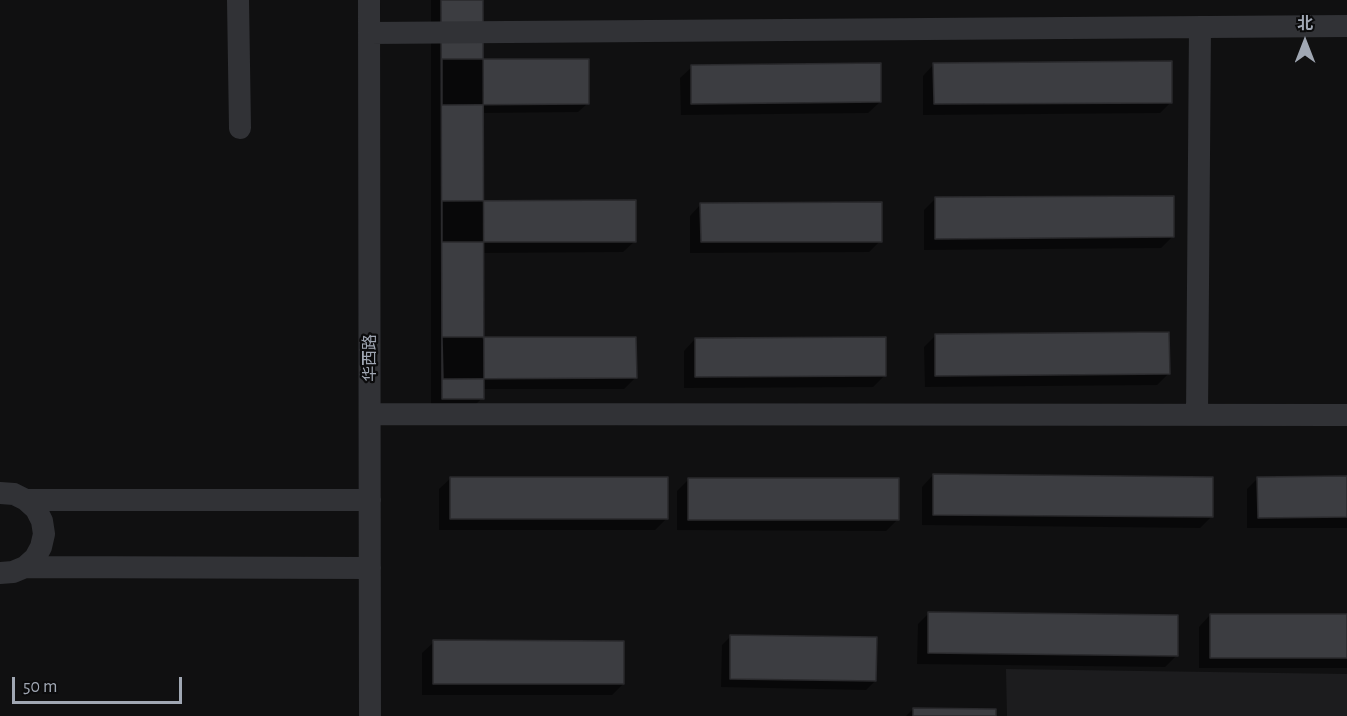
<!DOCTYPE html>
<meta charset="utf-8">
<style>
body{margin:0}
#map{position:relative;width:1347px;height:716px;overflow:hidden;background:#101011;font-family:"Alegreya Sans","Noto Sans SC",sans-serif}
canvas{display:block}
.north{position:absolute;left:1275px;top:12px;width:60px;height:60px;-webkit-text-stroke:4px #0b0b0c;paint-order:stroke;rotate:0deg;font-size:16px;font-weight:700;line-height:24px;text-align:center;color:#a0a7b3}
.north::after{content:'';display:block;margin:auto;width:21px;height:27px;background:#a0a7b3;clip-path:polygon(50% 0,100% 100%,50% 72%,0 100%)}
.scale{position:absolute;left:12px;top:677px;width:170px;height:27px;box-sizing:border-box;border:3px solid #a0a7b3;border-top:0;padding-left:8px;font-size:18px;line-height:21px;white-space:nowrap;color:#a0a7b3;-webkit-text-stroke:4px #0b0b0c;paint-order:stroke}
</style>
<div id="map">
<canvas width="1347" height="716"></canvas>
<div class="north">北</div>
<div class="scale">50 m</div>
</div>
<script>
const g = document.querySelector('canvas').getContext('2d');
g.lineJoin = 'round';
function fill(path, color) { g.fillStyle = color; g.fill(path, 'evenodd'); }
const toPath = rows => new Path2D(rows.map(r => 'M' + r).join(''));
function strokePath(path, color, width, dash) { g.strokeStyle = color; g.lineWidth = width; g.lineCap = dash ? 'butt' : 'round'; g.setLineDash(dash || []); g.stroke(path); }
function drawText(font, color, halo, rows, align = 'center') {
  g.font = font + ' "Alegreya Sans","Noto Sans SC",sans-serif'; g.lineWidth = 4.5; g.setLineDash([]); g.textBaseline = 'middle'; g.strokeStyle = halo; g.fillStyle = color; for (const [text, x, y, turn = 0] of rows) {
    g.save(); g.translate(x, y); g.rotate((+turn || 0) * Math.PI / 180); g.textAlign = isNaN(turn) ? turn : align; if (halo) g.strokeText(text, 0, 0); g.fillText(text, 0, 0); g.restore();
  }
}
const built = toPath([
 [1006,669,1347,674,1347,716,1007,716]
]);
const shadow = toPath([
 [431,0,482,0,482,60,587,104,578,112,482,113,482,202,635,241,623,252,482,253,482,339,635,378,624,389,482,389,482,398,471,409,431,409],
 [934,64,1171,102,1160,113,923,115,923,76],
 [692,67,880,102,868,113,681,115,680,78],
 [935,199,1172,237,1161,248,924,250,924,210],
 [701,204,880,241,869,252,690,253,690,216],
 [936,335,1168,374,1157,385,925,387,924,347],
 [695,339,885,375,873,387,684,388,684,351],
 [933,475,1211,517,1200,528,922,525,922,487],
 [1347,477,1347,528,1247,528,1247,489,1258,478],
 [451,478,666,519,655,530,439,530,439,489],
 [689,479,898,519,886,531,677,530,677,491],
 [929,613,1176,656,1165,667,917,664,918,624],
 [1210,615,1347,615,1347,668,1199,668,1199,627],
 [731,636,875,681,866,690,721,687,722,645],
 [434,642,623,684,612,695,422,695,422,653],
 [913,709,995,716,906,716]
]);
const building = toPath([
 [441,0,483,0,484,399,442,399,441,0],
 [442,59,589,59,589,104,442,105,442,59],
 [1172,61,1172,103,934,104,933,63,1172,61],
 [881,63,881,102,691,104,691,65,881,63],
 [1174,196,1174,237,935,239,935,197,1174,196],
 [636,200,636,242,442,242,442,201,636,200],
 [882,202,882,242,701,242,700,203,882,202],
 [1169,332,1170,374,935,376,935,334,1169,332],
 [442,337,636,337,637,378,443,379,442,337],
 [886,337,886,376,695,377,695,338,886,337],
 [933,474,1213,477,1213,517,933,515,933,474],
 [1347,476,1347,517,1258,518,1257,477,1347,476],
 [450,477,668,477,668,519,450,519,450,477],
 [688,478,899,478,899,520,688,520,688,478],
 [928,612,1178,615,1178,656,928,653,928,612],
 [1210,614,1347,614,1347,658,1210,658,1210,614],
 [730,635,877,637,876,681,730,679,730,635],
 [433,640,624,641,624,684,433,684,433,640],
 [913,708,996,709,996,716,913,716,913,708]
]);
const minor = toPath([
 [238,0,240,128],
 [369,0,370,716],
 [369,33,1347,26],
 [370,414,1347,415],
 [1197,415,1200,27],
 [0,493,14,494,26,500,36,509,42,521,44,534,41,547,35,558,25,567,13,572,0,573],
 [26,500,370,500],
 [25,567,370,568]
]);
const streetNames = [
 ["华西路",370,358,-90]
];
fill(built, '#1c1c1e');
fill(shadow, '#0007');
fill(building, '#3c3d41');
strokePath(building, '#2a2a2d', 1.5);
strokePath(minor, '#313236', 22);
drawText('16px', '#a0a7b3', '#0b0b0c', streetNames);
</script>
